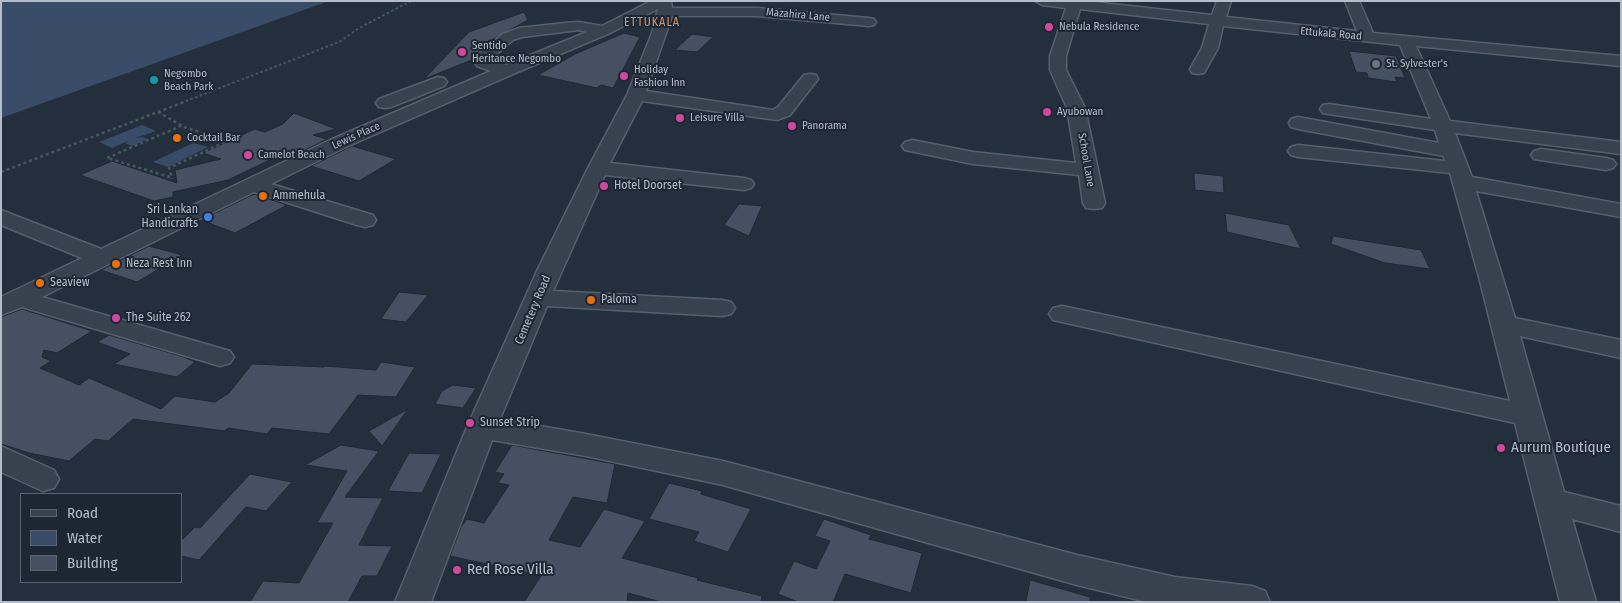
<!DOCTYPE html>
<style>
body{margin:0}
#map{position:relative;width:1622px;height:603px;overflow:hidden;background:#242f3e;font-family:"Fira Sans Condensed",sans-serif}
canvas{display:block}
.frame{position:absolute;inset:0;border:2px solid #b4bcc9;pointer-events:none}
.legend{position:absolute;left:20px;top:493px;width:162px;height:90px;box-sizing:border-box;background:#1d2633;border:1px solid #59626f;margin:0;padding:6px 9px;list-style:none;font-size:15px;color:#b4bcc9}
.legend li{display:flex;align-items:center;gap:10px;height:25px}
.legend b{width:25px;border:1px solid #59626f}
</style>
<div id="map">
<canvas width="1622" height="603"></canvas>
<div class="frame"></div>
<ul class="legend">
<li><b style="height:6px;background:#38414e"></b>Road</li>
<li><b style="height:14px;background:#394c67"></b>Water</li>
<li><b style="height:14px;background:#455162"></b>Building</li>
</ul>
</div>
<script>
const g = document.querySelector('canvas').getContext('2d');
g.lineJoin = 'round';
function fill(path, color) { g.fillStyle = color; g.fill(path, 'evenodd'); }
const toPath = rows => new Path2D(rows.map(r => 'M' + r).join(''));
function strokePath(path, color, width, dash) { g.strokeStyle = color; g.lineWidth = width; g.lineCap = dash ? 'butt' : 'round'; g.setLineDash(dash || []); g.stroke(path); }
function drawText(font, color, halo, rows, align = 'center') {
  g.font = font + ' "Fira Sans Condensed",sans-serif'; g.lineWidth = 4; g.setLineDash([]); g.textBaseline = 'middle'; g.strokeStyle = halo; g.fillStyle = color; for (const [text, x, y, turn = 0] of rows) {
    g.save(); g.translate(x, y); g.rotate((+turn || 0) * Math.PI / 180); g.textAlign = isNaN(turn) ? turn : align; if (halo) g.strokeText(text, 0, 0); g.fillText(text, 0, 0); g.restore();
  }
}
const water = toPath([
 [1,1,329,1,1,118],
 [142,125,156,131,135,138,142,137,148,139,132,146,125,143,130,140,112,148,99,142],
 [193,143,208,147,168,167,153,162]
]);
const building = toPath([
 [524,12,528,20,479,47,480,50,476,54,474,59,424,79,469,32,524,12],
 [624,33,640,37,613,88,601,85,597,88,538,75,575,54,624,33],
 [692,34,713,37,697,52,675,50,692,34],
 [1349,51,1396,56,1405,78,1395,77,1397,82,1368,78,1367,73,1356,72,1349,51],
 [294,113,336,129,313,135,327,139,287,159,278,156,228,180,173,192,173,197,154,201,80,175,112,161,177,183,175,170,221,159,203,153,255,129,265,132,283,124,294,113],
 [352,146,396,159,359,181,311,166,352,146],
 [1194,173,1223,176,1224,193,1195,190,1194,173],
 [254,194,287,205,235,233,201,220,254,194],
 [739,204,762,206,749,236,724,225,739,204],
 [1225,213,1289,225,1301,249,1227,232,1225,213],
 [1333,236,1421,250,1430,269,1385,263,1331,244,1333,236],
 [149,246,182,255,137,282,101,270,149,246],
 [399,292,428,295,406,322,381,319,399,292],
 [22,309,92,331,57,353,44,350,42,357,51,361,40,368,79,385,89,378,161,409,175,396,215,402,229,393,252,364,324,367,325,366,376,370,381,362,415,367,396,397,358,395,329,434,272,428,267,434,228,428,225,431,133,419,108,441,95,439,69,461,29,453,1,444,1,317,22,309],
 [109,335,184,357,195,362,177,377,114,364,130,354,97,342,109,335],
 [453,385,476,388,463,408,435,404,442,391,453,385],
 [408,409,382,446,369,431,408,409],
 [341,445,379,451,345,497,383,498,359,545,392,546,377,576,362,576,348,602,250,602,263,581,299,583,333,523,317,523,347,471,305,465,341,445],
 [512,445,615,464,607,503,573,497,549,540,580,547,604,509,645,521,622,558,698,578,697,580,762,596,761,602,661,602,628,593,627,602,524,602,541,576,450,556,461,527,467,519,484,523,509,485,498,483,504,474,495,472,512,445],
 [409,453,441,454,422,493,388,491,409,453],
 [250,474,292,482,266,511,246,507,199,560,181,556,181,541,195,527,200,528,250,474],
 [669,483,702,491,701,494,751,509,728,552,694,541,699,532,649,519,669,483],
 [824,519,871,535,869,539,922,553,911,593,845,574,833,602,798,602,778,594,794,561,816,569,830,541,815,536,824,519],
 [1030,580,1090,597,1090,602,1026,602,1030,580]
]);
const pathFar1 = toPath([
 [181,103,339,42,359,28,411,1]
]);
const path = toPath([
 [158,112,184,127,227,141,169,168,172,179],
 [1,172,184,102],
 [170,177,107,158,183,125]
]);
const minor = toPath([
 [651,1,671,1,672,8,757,8,869,18,874,19,876,22,874,25,869,26,757,16,672,16,646,91,773,110,778,107,804,75,810,74,816,75,818,79,790,115,777,120,642,101,610,163,744,178,751,180,754,184,751,188,744,190,605,175,553,291,722,300,731,302,735,308,731,314,722,316,547,306,500,419,586,434,723,461,1077,555,1175,577,1252,586,1265,591,1270,602,1147,602,1077,585,723,485,586,456,492,440,431,602,395,602,467,427,537,271,588,168,627,95,652,33,658,9,610,33,513,74,344,148,271,184,373,215,376,220,373,225,365,227,357,225,254,192,42,297,230,351,234,357,230,363,220,366,22,307,1,315,1,297,82,258,1,225,1,210,101,249,330,140,491,71,477,66,475,63,477,55,503,34,519,28,565,23,579,22,602,26,651,1],
 [579,30,587,32,506,65,492,60,493,57,513,40,522,37,579,30],
 [1035,1,1084,1,1212,15,1217,1,1231,1,1226,17,1357,31,1345,1,1359,1,1373,33,1621,56,1621,66,1416,46,1450,121,1621,142,1621,154,1455,133,1472,177,1621,204,1621,217,1476,191,1515,318,1621,340,1621,358,1520,336,1564,492,1621,506,1621,532,1572,519,1596,602,1560,602,1515,423,1062,322,1053,320,1049,314,1053,308,1062,306,1510,401,1479,277,1450,173,1298,157,1291,155,1288,151,1291,147,1298,145,1445,161,1444,156,1298,129,1291,127,1289,123,1291,119,1298,117,1439,143,1435,130,1329,114,1323,113,1320,109,1323,105,1329,104,1431,119,1400,45,1223,26,1218,48,1204,73,1198,74,1192,73,1190,69,1202,48,1209,24,1080,9,1066,56,1066,70,1085,108,1105,203,1102,208,1094,209,1086,208,1083,203,1079,175,973,164,905,150,902,146,905,142,912,140,973,152,1076,163,1067,108,1050,70,1050,56,1066,8,1042,5,1035,1],
 [438,77,444,78,447,82,444,86,391,107,385,108,379,107,376,103,379,99,438,77],
 [1541,149,1606,158,1613,160,1616,164,1613,168,1606,170,1534,159,1531,155,1534,151,1541,149],
 [1,446,54,470,59,479,54,488,43,491,1,472,1,446]
]);
const markers = [
 [1049,27,5,"#d1479c"],
 [462,52,5,"#d1479c"],
 [1376,64,5,"#6b7280"],
 [624,76,5,"#d1479c"],
 [154,80,5,"#0f9aa8"],
 [1047,112,5,"#d1479c"],
 [680,118,5,"#d1479c"],
 [792,126,5,"#d1479c"],
 [177,138,5,"#e8710a"],
 [248,155,5,"#d1479c"],
 [604,186,5,"#d1479c"],
 [263,196,5,"#e8710a"],
 [208,217,5,"#3f7fe0"],
 [116,264,5,"#e8710a"],
 [40,283,5,"#e8710a"],
 [591,300,5,"#e8710a"],
 [116,318,5,"#d1479c"],
 [470,423,5,"#d1479c"],
 [1501,448,5,"#d1479c"],
 [457,570,5,"#d1479c"]
];
const farStreetnames = [
 ["Mazahira Lane",798,15,5],
 ["Ettukala Road",1331,34,5],
 ["Lewis Place",356,136,-24],
 ["School Lane",1086,160,80]
];
const farPoinames = [
 ["Nebula Residence",1059,27],
 ["Sentido",472,46],
 ["Heritance Negombo",472,59],
 ["St. Sylvester's",1386,64],
 ["Holiday",634,70],
 ["Fashion Inn",634,83],
 ["Negombo",164,74],
 ["Beach Park",164,87],
 ["Ayubowan",1057,112],
 ["Leisure Villa",690,118],
 ["Panorama",802,126],
 ["Cocktail Bar",187,138],
 ["Camelot Beach",258,155]
];
const farQuarternames = [
 ["ETTUKALA",652,23]
];
const poiNames = [
 ["Hotel Doorset",614,186],
 ["Ammehula",273,196],
 ["Sri Lankan",198,210,"right"],
 ["Handicrafts",198,224,"right"],
 ["Neza Rest Inn",126,264],
 ["Seaview",50,283],
 ["Paloma",601,300],
 ["The Suite 262",126,318],
 ["Sunset Strip",480,423]
];
const streetNames = [
 ["Cemetery Road",533,310,-67]
];
const nearPoinames = [
 ["Aurum Boutique",1511,448],
 ["Red Rose Villa",467,570]
];
fill(water, '#394c67');
fill(building, '#455162');
strokePath(building, '#1f2835', 1);
strokePath(minor, '#565f6c', 3);
strokePath(pathFar1, '#44595c', 2, [2.5, 2.5]);
strokePath(path, '#44595c', 2.5, [3, 3]);
fill(minor, '#38414e');
for (const [x, y, r, color] of markers) { const dot = new Path2D(); dot.arc(x, y, r, 0, 2 * Math.PI); g.fillStyle = color; g.fill(dot); strokePath(dot, '#1d2633', 2); }
drawText('11px', '#b4bcc9', '#1d2633', farStreetnames);
drawText('11px', '#b4bcc9', '#1d2633', farPoinames, 'left');
g.letterSpacing = '1px';
drawText('12px', '#d59563', '#1d2633', farQuarternames);
g.letterSpacing = '0px';
drawText('12px', '#b4bcc9', '#1d2633', poiNames, 'left');
drawText('12px', '#b4bcc9', '#1d2633', streetNames);
drawText('15px', '#b4bcc9', '#1d2633', nearPoinames, 'left');
</script>
